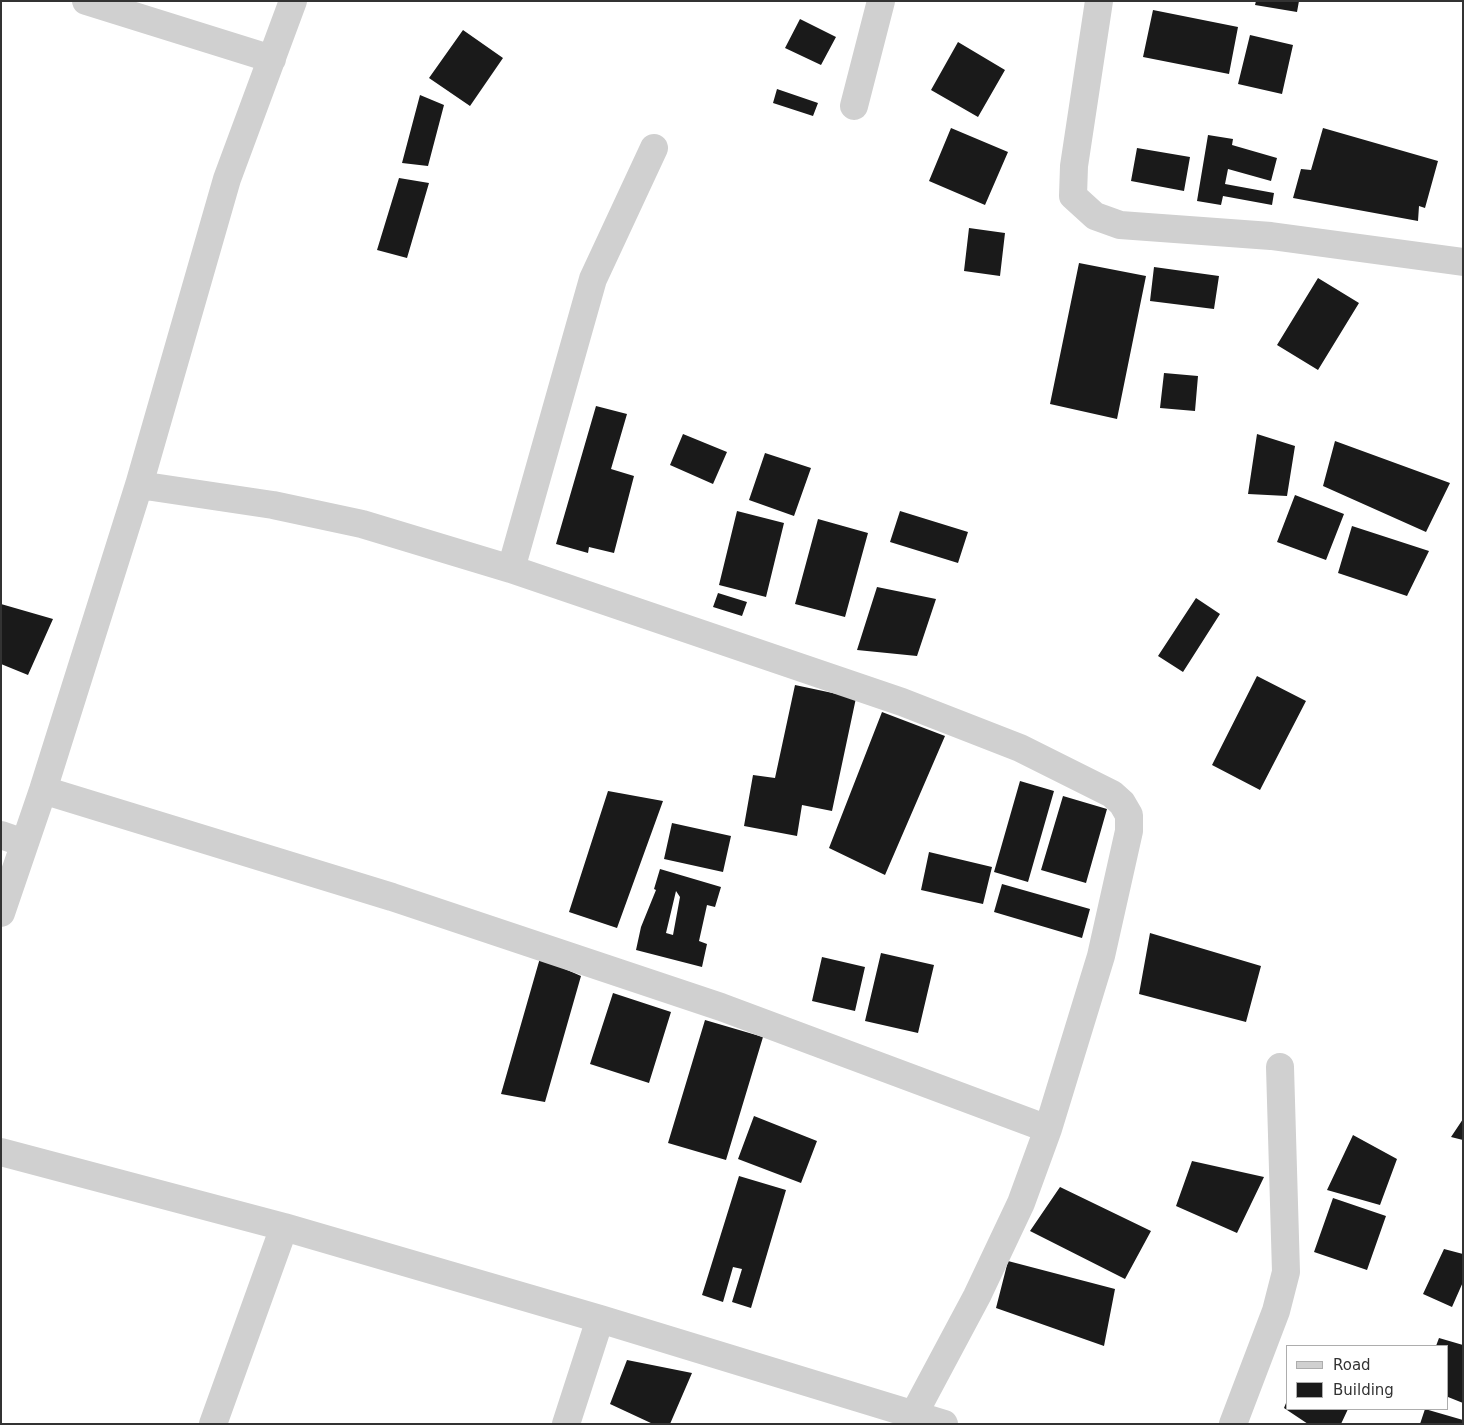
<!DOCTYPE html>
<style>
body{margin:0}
#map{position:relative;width:1464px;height:1425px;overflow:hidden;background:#fff;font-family:"DejaVu Sans",sans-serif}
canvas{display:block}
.frame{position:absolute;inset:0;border:2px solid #333;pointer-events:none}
.legend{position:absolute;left:1286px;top:1345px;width:162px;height:65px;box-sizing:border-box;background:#fff;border:1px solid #adadad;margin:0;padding:6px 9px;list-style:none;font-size:15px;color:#333}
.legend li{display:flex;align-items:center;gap:10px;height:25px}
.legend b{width:25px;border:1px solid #adadad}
</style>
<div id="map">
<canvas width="1464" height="1425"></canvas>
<div class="frame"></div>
<ul class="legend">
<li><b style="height:6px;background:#d0d0d0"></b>Road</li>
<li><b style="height:14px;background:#1a1a1a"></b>Building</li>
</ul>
</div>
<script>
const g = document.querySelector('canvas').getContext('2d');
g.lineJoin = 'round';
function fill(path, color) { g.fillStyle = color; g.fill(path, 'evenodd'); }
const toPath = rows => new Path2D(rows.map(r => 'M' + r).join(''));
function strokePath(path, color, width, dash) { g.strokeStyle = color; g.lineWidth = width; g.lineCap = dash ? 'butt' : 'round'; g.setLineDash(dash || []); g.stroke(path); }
const building = toPath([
 [1256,1,1299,1,1297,12,1255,5],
 [1153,10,1238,27,1229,74,1143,57],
 [800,19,836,37,821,65,785,48],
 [463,30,503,58,470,106,429,78],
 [1250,35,1293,45,1282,94,1238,84],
 [958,42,1005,70,978,117,931,90],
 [777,89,818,103,813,116,773,103],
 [420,95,444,105,428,166,402,163],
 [951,128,1008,152,985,205,929,181],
 [1323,128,1438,161,1425,208,1419,206,1418,221,1293,198,1301,169,1311,170],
 [1208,135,1233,139,1232,145,1277,158,1271,181,1228,169,1225,184,1274,193,1272,205,1223,196,1221,205,1197,201],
 [1137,148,1190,157,1184,191,1131,181],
 [399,178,429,183,407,258,377,250],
 [969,228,1005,233,1000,276,964,271],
 [1079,263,1146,276,1117,419,1050,404],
 [1154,267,1219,276,1214,309,1150,301],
 [1318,278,1359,303,1318,370,1277,345],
 [1164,373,1198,376,1195,411,1160,408],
 [596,406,627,414,611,469,634,476,614,553,589,547,588,553,556,544],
 [683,434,727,452,713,484,670,465],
 [1257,434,1295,446,1287,496,1248,494],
 [1335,441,1450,483,1426,532,1323,486],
 [765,453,811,468,794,516,749,500],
 [1295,495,1344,514,1326,560,1277,542],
 [737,511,784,523,766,597,719,585],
 [900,511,968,532,958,563,890,542],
 [818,519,868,533,845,617,795,604],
 [1352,526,1429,551,1407,596,1338,573],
 [877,587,936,599,917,656,857,650],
 [718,593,747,602,742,616,713,607],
 [1196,598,1220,614,1183,672,1158,656],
 [1,604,53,619,28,675,1,664],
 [1257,676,1306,701,1260,790,1212,765],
 [795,685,856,698,832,811,802,805,797,836,744,826,753,775,775,778],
 [882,712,945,736,885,875,829,848],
 [1020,781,1054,791,1028,882,994,872],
 [608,791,663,801,617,928,569,912],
 [1063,796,1107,809,1086,883,1041,870],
 [672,823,731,836,723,872,664,859],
 [929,852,992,867,983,904,921,890],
 [660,869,721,887,715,907,707,905,699,941,707,944,702,967,636,950,641,927,656,890,654,889],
 [676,891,680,897,673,935,666,933],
 [1002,884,1090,909,1082,938,994,912],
 [1150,933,1261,966,1246,1022,1139,994],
 [881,953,934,965,918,1033,865,1021],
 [822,957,865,967,855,1011,812,1001],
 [540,958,581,976,545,1102,501,1094],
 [613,993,671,1012,649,1083,590,1064],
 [705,1020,763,1037,726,1160,668,1143],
 [754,1116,817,1141,801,1183,738,1159],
 [1463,1119,1463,1140,1451,1137],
 [1353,1135,1397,1159,1380,1205,1327,1190],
 [1192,1161,1264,1177,1237,1233,1176,1206],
 [739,1176,786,1190,751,1308,732,1302,742,1269,733,1267,723,1302,702,1295],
 [1060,1187,1151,1231,1125,1279,1030,1231],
 [1333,1198,1386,1216,1367,1270,1314,1252],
 [1444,1249,1463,1254,1463,1282,1452,1307,1423,1294],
 [1008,1261,1115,1289,1104,1346,996,1308],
 [1439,1338,1463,1345,1463,1403,1448,1397,1448,1346,1436,1346],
 [627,1360,692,1373,670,1424,653,1424,610,1404],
 [1288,1398,1288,1409,1348,1409,1341,1424,1308,1424,1284,1408],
 [1425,1409,1463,1420,1463,1424,1420,1424]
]);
const minor = toPath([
 [86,1,272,59],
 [1099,1,1074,166,1073,196,1095,216,1120,225,1271,236,1463,262],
 [854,106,881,1],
 [139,485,273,505,362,524,511,569,902,702,1020,748,1112,794,1122,803,1129,815,1129,831,1101,956,1048,1129,1021,1203,977,1296,914,1414],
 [511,569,593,279,654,148],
 [43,790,392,897,721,1007,1048,1129],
 [1,835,24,843],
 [1,913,43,790,139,485,227,179,293,1],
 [1,1152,284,1227,600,1319,944,1424],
 [213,1424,284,1227],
 [566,1424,600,1319],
 [1233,1424,1276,1311,1286,1272,1280,1067]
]);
fill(building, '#1a1a1a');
strokePath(minor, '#d0d0d0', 28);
</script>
